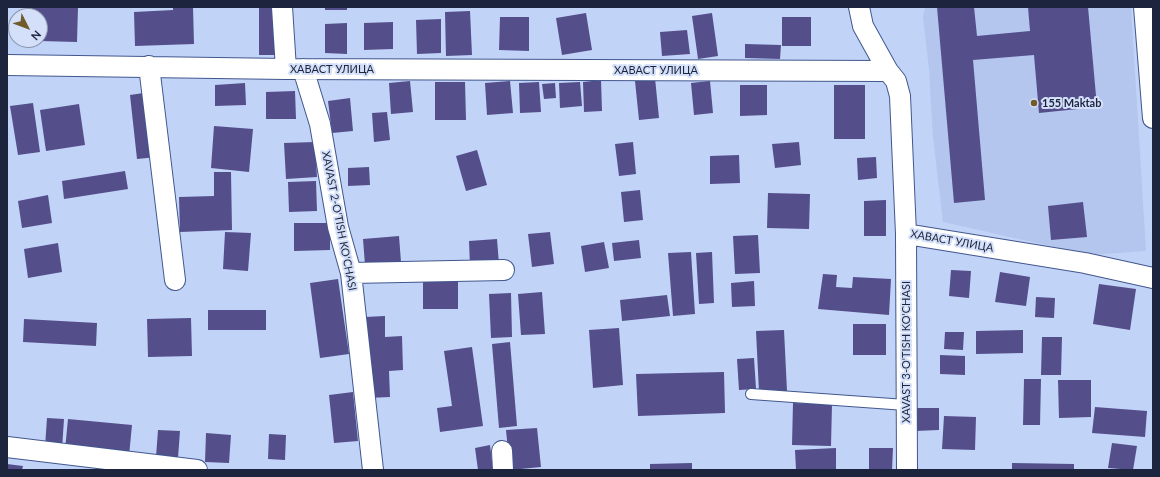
<!DOCTYPE html>
<meta charset="utf-8">
<style>
body{margin:0}
#map{position:relative;width:1160px;height:477px;overflow:hidden;background:#c2d3f8;font-family:Lato,sans-serif}
canvas{display:block}
.frame{position:absolute;inset:0;border:8px solid #1c253d;pointer-events:none}
.north{position:absolute;left:8px;top:8px;width:40px;height:40px;box-sizing:border-box;background:#d4e0f9;border:1px solid #8a95ae;border-radius:50%;rotate:132deg;font-size:11px;font-weight:700;line-height:16px;text-align:center;color:#1c253d}
.north::after{content:'';display:block;margin:auto;width:14px;height:18px;background:#705b2a;clip-path:polygon(50% 0,100% 100%,50% 72%,0 100%)}
</style>
<div id="map">
<canvas width="1160" height="477"></canvas>
<div class="frame"></div>
<div class="north">N</div>
</div>
<script>
const g = document.querySelector('canvas').getContext('2d');
g.lineJoin = 'round';
function fill(path, color) { g.fillStyle = color; g.fill(path, 'evenodd'); }
const toPath = rows => new Path2D(rows.map(r => 'M' + r).join(''));
function strokePath(path, color, width, dash) { g.strokeStyle = color; g.lineWidth = width; g.lineCap = dash ? 'butt' : 'round'; g.setLineDash(dash || []); g.stroke(path); }
function drawText(font, color, halo, rows, align = 'center') {
  g.font = font + ' Lato,sans-serif'; g.lineWidth = 4; g.setLineDash([]); g.textBaseline = 'middle'; g.strokeStyle = halo; g.fillStyle = color; for (const [text, x, y, turn = 0] of rows) {
    g.save(); g.translate(x, y); g.rotate((+turn || 0) * Math.PI / 180); g.textAlign = isNaN(turn) ? turn : align; if (halo) g.strokeText(text, 0, 0); g.fillText(text, 0, 0); g.restore();
  }
}
const built = toPath([
 [925,7,1131,7,1146,251,1090,255,943,222,933,137,929,69,923,17]
]);
const building = toPath([
 [29,7,78,7,77,42,40,41,40,16,28,16],
 [173,7,193,7,194,44,135,46,134,12,173,10],
 [259,7,280,7,280,55,259,55],
 [325,7,347,7,347,10,325,10],
 [937,7,974,7,977,36,1030,31,1028,7,1088,7,1097,107,1039,113,1034,55,973,60,985,200,954,203],
 [470,11,472,55,446,56,445,12],
 [586,13,592,50,562,55,556,18],
 [712,13,718,56,698,59,692,16],
 [500,17,529,17,529,51,499,50],
 [782,17,811,17,811,46,782,46],
 [441,19,441,53,417,54,416,20],
 [393,22,393,49,364,50,364,23],
 [347,23,347,54,325,53,325,24],
 [687,30,690,54,662,56,660,32],
 [745,44,781,45,780,59,745,58],
 [655,78,659,118,639,120,635,81],
 [601,80,602,111,584,112,583,82],
 [410,81,413,112,391,114,389,83],
 [510,81,513,113,487,115,485,83],
 [710,81,713,113,694,115,691,83],
 [435,82,465,82,466,120,435,120],
 [539,82,541,112,520,113,519,83],
 [580,82,582,106,560,108,559,83],
 [245,83,246,105,215,106,215,85],
 [555,83,556,98,544,99,542,84],
 [740,85,767,85,767,115,740,116],
 [834,85,865,85,865,139,834,139],
 [295,91,296,119,266,119,266,92],
 [150,92,157,157,137,159,130,95],
 [350,98,353,131,332,133,328,101],
 [33,103,40,152,18,155,10,106],
 [79,104,85,145,46,151,40,110],
 [387,112,390,140,374,142,372,113],
 [214,126,253,129,249,172,211,168],
 [315,142,317,177,286,179,284,143],
 [633,142,636,174,619,176,615,144],
 [799,142,801,165,775,168,772,144],
 [477,150,487,185,466,191,456,156],
 [739,155,740,183,710,184,710,156],
 [876,157,877,178,858,180,857,158],
 [369,167,370,185,348,186,348,168],
 [125,171,128,189,64,199,62,181],
 [214,172,231,172,232,230,180,232,179,197,214,196],
 [316,181,317,211,289,212,288,182],
 [640,190,643,220,624,222,621,192],
 [768,193,810,194,809,229,767,228],
 [48,195,52,223,22,228,18,201],
 [886,200,886,236,864,236,864,201],
 [1083,202,1087,237,1051,240,1048,206],
 [294,223,330,223,330,250,294,251],
 [225,232,251,233,248,271,223,269],
 [550,232,554,264,532,267,528,234],
 [758,235,760,273,735,274,733,236],
 [399,236,401,262,365,265,363,239],
 [497,239,499,264,470,266,469,241],
 [639,240,641,258,614,261,612,243],
 [604,242,609,268,585,272,581,246],
 [58,243,62,272,28,278,24,249],
 [691,252,695,314,673,316,668,253],
 [712,252,714,303,699,304,696,253],
 [951,270,971,271,969,298,949,296],
 [1000,272,1030,277,1026,306,995,302],
 [823,274,837,275,836,287,852,288,853,277,891,279,889,315,818,309],
 [423,275,458,275,458,309,423,309],
 [338,279,349,354,320,358,310,283],
 [754,281,755,306,732,307,731,283],
 [1099,284,1136,289,1130,330,1093,324],
 [542,292,545,334,521,335,518,294],
 [511,293,512,337,491,338,489,294],
 [667,295,670,316,622,321,620,300],
 [1036,297,1055,298,1054,318,1035,317],
 [208,310,266,310,266,330,208,330],
 [385,316,385,337,402,336,403,370,389,371,390,397,368,398,365,317],
 [191,318,192,356,148,357,147,319],
 [24,319,97,323,96,346,23,342],
 [853,324,886,324,886,355,853,355],
 [619,328,623,385,593,388,589,330],
 [784,330,787,391,759,392,756,331],
 [1023,330,1023,353,976,354,976,331],
 [945,332,964,332,963,350,944,349],
 [1042,337,1062,337,1061,375,1041,375],
 [510,342,517,426,499,428,492,344],
 [472,347,483,426,440,432,437,408,452,406,444,351],
 [940,355,965,356,965,375,940,374],
 [754,358,756,389,739,390,737,359],
 [724,372,725,413,638,416,636,374],
 [1024,379,1041,379,1040,425,1023,425],
 [1058,380,1091,380,1091,417,1059,418],
 [353,392,358,441,334,443,329,395],
 [793,403,832,404,831,446,792,445],
 [1095,407,1147,411,1145,437,1092,433],
 [914,408,939,408,939,430,915,431],
 [944,416,976,417,975,450,942,449],
 [47,418,64,419,62,449,45,447],
 [68,419,132,425,129,456,65,450],
 [537,428,541,467,510,470,506,430],
 [158,430,180,431,178,458,156,457],
 [206,433,231,435,229,463,205,462],
 [269,434,286,435,285,460,268,459],
 [1112,443,1137,446,1133,470,1108,468],
 [490,445,493,470,478,470,475,448],
 [836,448,836,470,796,470,795,450],
 [869,448,893,448,892,470,869,470],
 [692,463,692,470,650,470,650,464],
 [1012,463,1074,464,1074,470,1012,470],
 [7,464,23,466,22,470,7,470]
]);
const service = toPath([
 [751,394,906,405]
]);
const minor = toPath([
 [282,7,286,69],
 [859,7,863,26,888,71],
 [1144,7,1153,118],
 [7,65,286,69,888,71,896,81,900,96,906,234,1085,263,1153,278],
 [149,66,175,280],
 [303,69,320,124,338,227,351,273,373,470],
 [906,234,907,470],
 [351,273,504,270],
 [7,447,197,470],
 [502,451,503,470]
]);
const markers = [
 [1034,103,4,"#705b2a"]
];
const streetNames = [
 ["ХАВАСТ УЛИЦА",332,69],
 ["ХАВАСТ УЛИЦА",656,70],
 ["XAVAST 2-O'TISH KO'CHASI",339,221,79],
 ["ХАВАСТ УЛИЦА",952,241,10],
 ["XAVAST 3-O'TISH KO'CHASI",906,352,-90]
];
const poiNames = [
 ["155 Maktab",1042,103]
];
fill(built, '#b4c5ee');
fill(building, '#544e8b');
strokePath(service, '#41578d', 12);
strokePath(minor, '#41578d', 22);
strokePath(service, '#fff', 10);
strokePath(minor, '#fff', 20);
for (const [x, y, r, color] of markers) { const dot = new Path2D(); dot.arc(x, y, r, 0, 2 * Math.PI); g.fillStyle = color; g.fill(dot); strokePath(dot, '#d4e0f9', 1.5); }
drawText('11px', '#1c253d', '#d4e0f9', streetNames);
drawText('bold 11px', '#1c253d', '#d4e0f9', poiNames, 'left');
</script>
